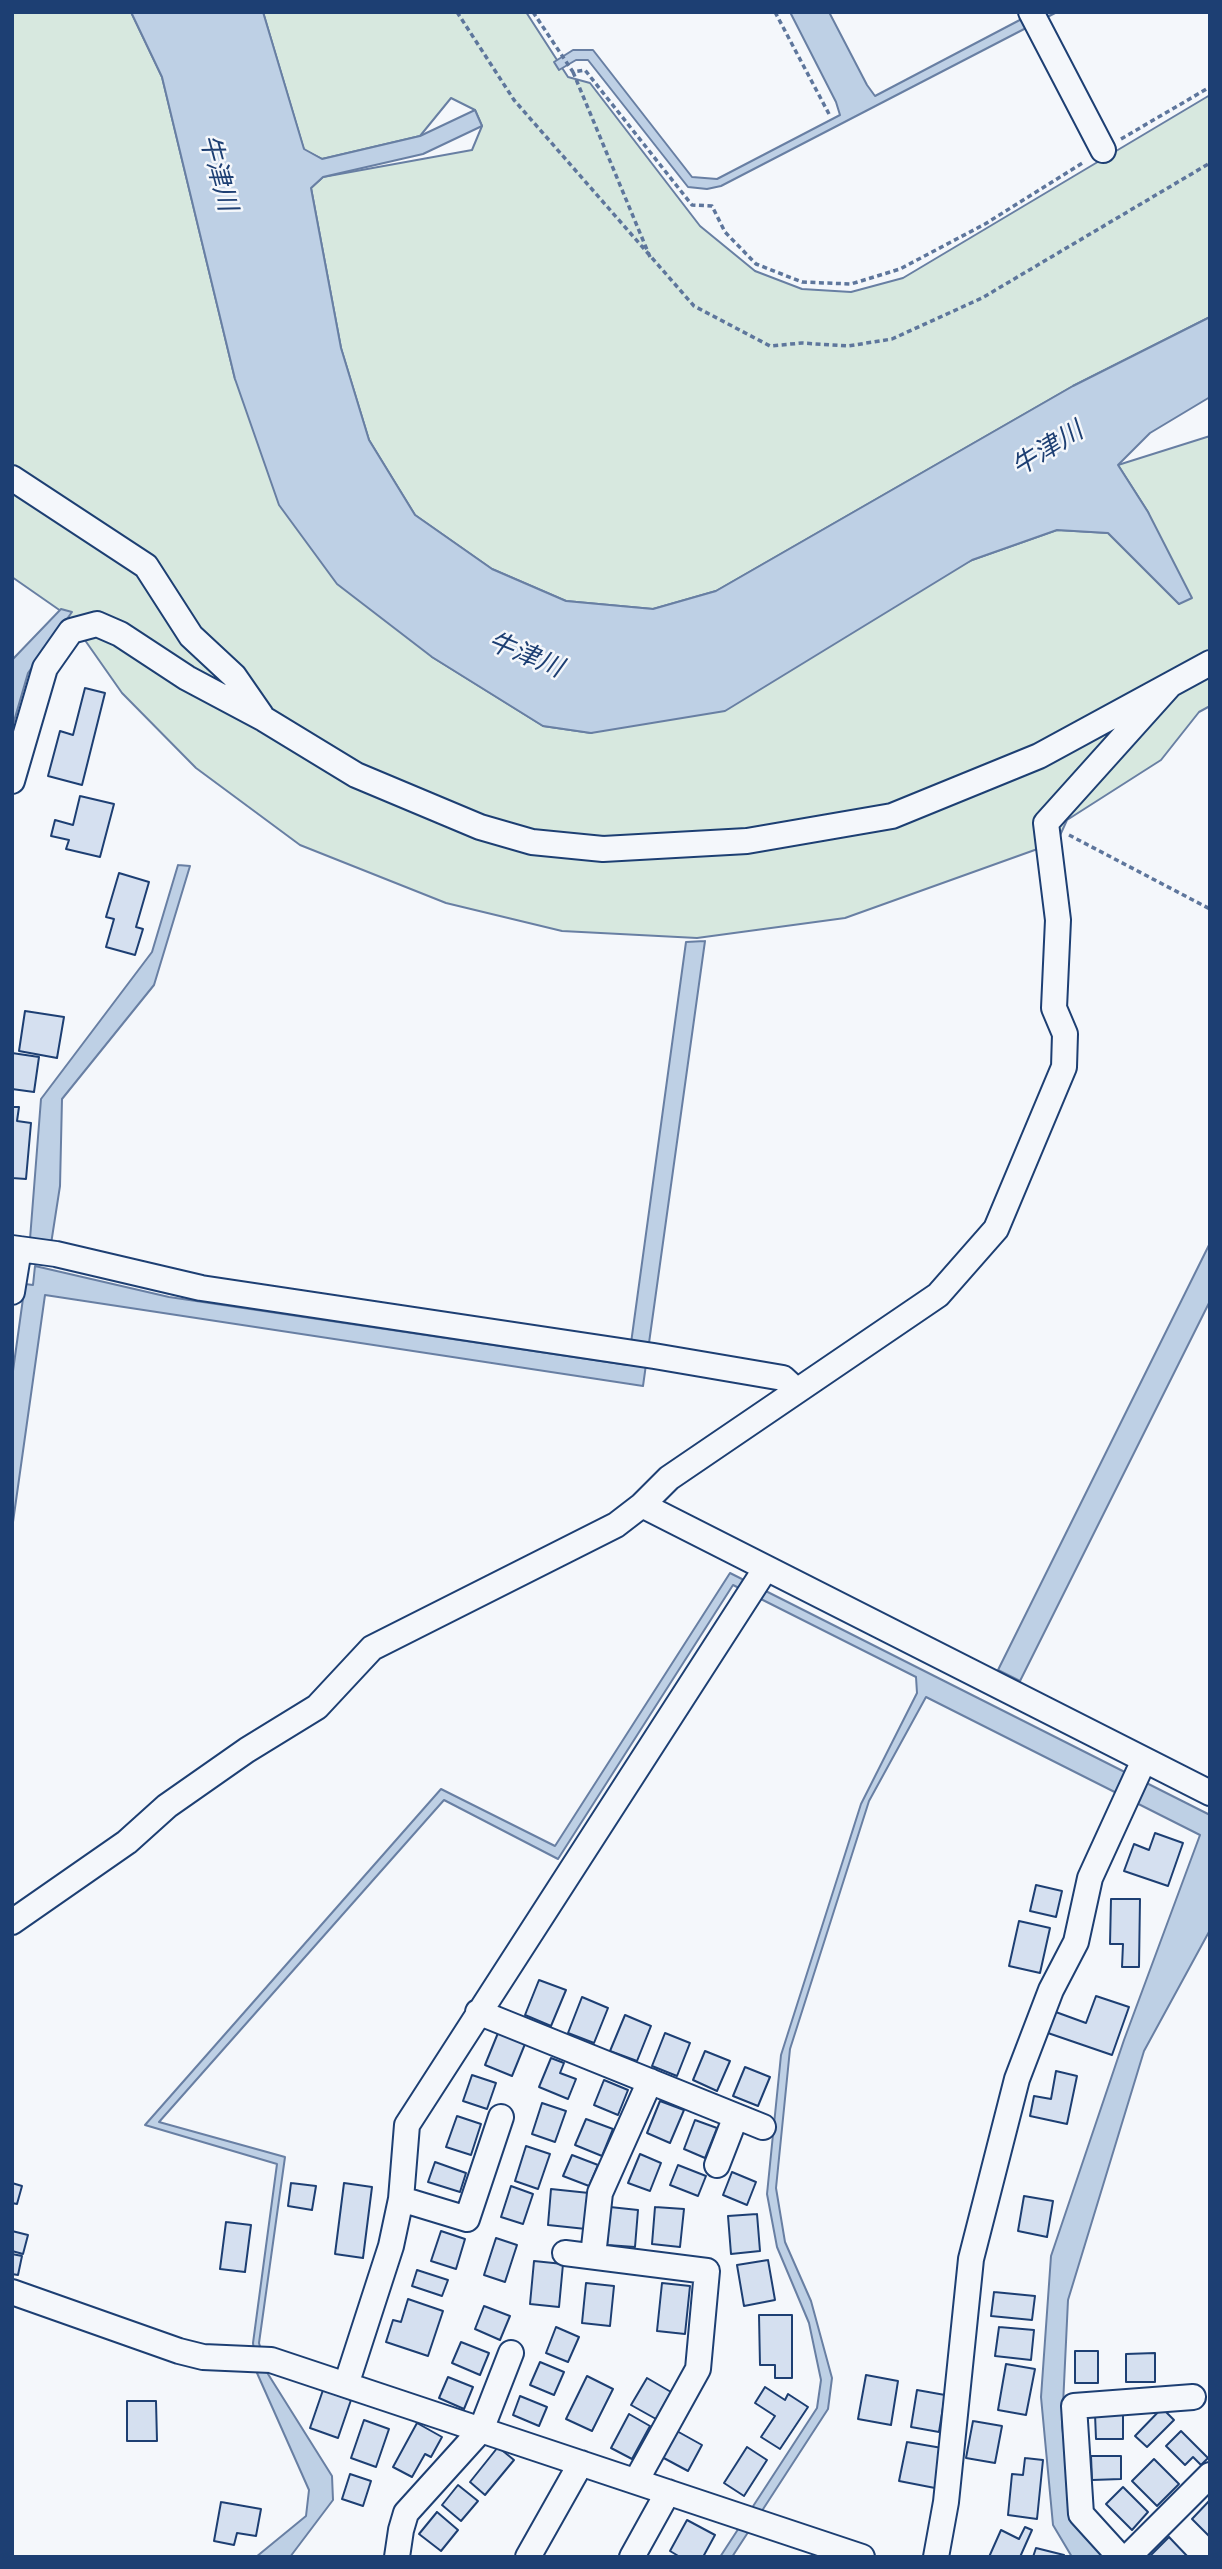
<!DOCTYPE html>
<meta charset="utf-8">
<style>
body{margin:0}
#map{position:relative;width:1222px;height:2569px;overflow:hidden;background:#f4f7fb;font-family:"Times New Roman",serif}
canvas{display:block}
.frame{position:absolute;inset:0;border:14px solid #1d3f73;pointer-events:none}
</style>
<div id="map">
<canvas width="1222" height="2569"></canvas>
<div class="frame"></div>
</div>
<script>
const g = document.querySelector('canvas').getContext('2d');
g.lineJoin = 'round';
function fill(path, color) { g.fillStyle = color; g.fill(path, 'evenodd'); }
const toPath = rows => new Path2D(rows.map(r => 'M' + r).join(''));
function strokePath(path, color, width, dash) { g.strokeStyle = color; g.lineWidth = width; g.lineCap = dash ? 'butt' : 'round'; g.setLineDash(dash || []); g.stroke(path); }
function drawText(font, color, halo, rows, align = 'center') {
  g.font = font + ' "Times New Roman","Noto Sans JP",serif'; g.lineWidth = 5; g.setLineDash([]); g.textBaseline = 'middle'; g.strokeStyle = halo; g.fillStyle = color; for (const [text, x, y, turn = 0] of rows) {
    g.save(); g.translate(x, y); g.rotate((+turn || 0) * Math.PI / 180); g.textAlign = isNaN(turn) ? turn : align; if (halo) g.strokeText(text, 0, 0); g.fillText(text, 0, 0); g.restore();
  }
}
const green = toPath([
 [12,12,131,12,162,77,235,379,432,657,543,726,591,733,972,560,1057,530,1108,533,1179,604,1148,512,1118,465,1210,436,1210,706,1199,712,1161,760,1067,820,1057,842,845,918,697,938,562,931,446,903,300,845,196,768,122,693,68,616,12,577,12,12],
 [263,12,526,12,568,77,590,83,700,226,755,271,802,289,851,292,903,278,1210,95,1210,317,1073,386,716,591,653,609,566,601,492,569,415,515,369,440,341,348,311,188,323,177,472,150,482,126,475,110,451,98,420,136,322,159,304,150,263,12]
]);
const water = toPath([
 [131,12,263,12,304,149,322,159,420,136,475,110,482,126,423,154,323,177,311,188,341,348,369,440,415,515,492,569,566,601,653,609,716,591,1073,386,1210,317,1210,397,1150,433,1118,465,1148,512,1192,598,1179,604,1108,533,1057,530,972,560,725,711,591,733,543,726,432,657,337,584,279,505,235,379,162,77,131,12],
 [790,12,829,12,867,85,875,96,1035,12,1057,12,721,186,707,189,688,187,588,60,576,60,559,70,554,62,573,50,593,50,692,177,717,179,840,115,836,102,790,12],
 [61,609,72,612,28,673,12,728,12,660,61,609],
 [178,865,190,866,154,985,62,1099,60,1186,51,1244,30,1239,41,1099,152,952,178,865],
 [705,941,643,1386,45,1295,12,1529,12,1378,25,1284,33,1285,35,1266,169,1297,628,1365,686,942,705,941],
 [1210,1243,1210,1301,1020,1681,998,1670,1210,1243],
 [730,1573,1210,1815,1210,1930,1144,2051,1068,2300,1062,2426,1076,2523,1106,2557,1072,2557,1053,2525,1041,2397,1051,2256,1124,2040,1200,1835,926,1697,869,1801,790,2049,776,2188,785,2242,811,2301,832,2378,828,2409,732,2557,720,2557,817,2408,821,2380,809,2323,777,2247,767,2194,781,2055,861,1804,917,1693,916,1677,733,1585,558,1859,444,1800,159,2122,285,2157,259,2343,268,2374,332,2476,333,2500,290,2557,256,2557,306,2516,309,2490,257,2373,253,2343,277,2164,145,2125,441,1789,555,1846,730,1573]
]);
const building = toPath([
 [85,688,105,693,82,785,48,776,60,731,73,735,85,688],
 [80,796,114,804,100,857,66,849,69,840,51,836,55,820,73,825,80,796],
 [119,873,149,882,136,927,143,929,135,955,106,947,114,919,106,917,119,873],
 [25,1011,64,1017,57,1058,19,1051,25,1011],
 [12,1053,39,1057,34,1092,12,1089,12,1053],
 [12,1107,19,1107,17,1121,31,1123,26,1179,12,1178,12,1107],
 [1155,1833,1183,1843,1168,1886,1124,1871,1134,1844,1149,1850,1155,1833],
 [1036,1885,1062,1891,1056,1917,1030,1911,1036,1885],
 [1111,1899,1140,1899,1139,1967,1122,1967,1123,1944,1110,1944,1111,1899],
 [1019,1921,1050,1928,1040,1973,1009,1966,1019,1921],
 [539,1980,566,1990,551,2026,525,2015,539,1980],
 [1096,1996,1129,2007,1112,2055,1045,2032,1053,2011,1086,2023,1096,1996],
 [582,1997,608,2008,594,2043,568,2033,582,1997],
 [625,2015,651,2026,637,2061,610,2051,625,2015],
 [498,2033,525,2044,512,2076,485,2065,498,2033],
 [665,2033,690,2043,677,2076,652,2066,665,2033],
 [705,2051,730,2061,717,2091,693,2080,705,2051],
 [551,2058,564,2063,560,2073,576,2079,568,2099,539,2087,551,2058],
 [745,2067,770,2077,758,2106,733,2096,745,2067],
 [1056,2071,1077,2076,1067,2124,1030,2116,1034,2096,1051,2099,1056,2071],
 [472,2075,496,2083,487,2109,463,2101,472,2075],
 [604,2080,628,2090,618,2115,594,2105,604,2080],
 [660,2101,684,2110,670,2143,647,2133,660,2101],
 [542,2103,566,2111,555,2142,532,2134,542,2103],
 [457,2116,481,2124,471,2155,446,2147,457,2116],
 [586,2119,613,2129,602,2156,575,2145,586,2119],
 [695,2120,717,2128,705,2158,684,2149,695,2120],
 [526,2146,550,2154,538,2189,515,2181,526,2146],
 [640,2154,661,2163,650,2191,628,2183,640,2154],
 [572,2155,598,2165,589,2186,563,2176,572,2155],
 [435,2162,466,2173,460,2192,428,2182,435,2162],
 [678,2165,706,2176,698,2196,670,2185,678,2165],
 [732,2172,756,2182,747,2205,723,2195,732,2172],
 [12,2183,22,2186,17,2204,12,2203,12,2183],
 [291,2183,316,2186,312,2210,288,2206,291,2183],
 [344,2183,372,2187,363,2258,335,2254,344,2183],
 [511,2186,533,2194,523,2224,501,2217,511,2186],
 [551,2189,589,2193,586,2229,548,2225,551,2189],
 [1024,2196,1053,2201,1047,2237,1018,2231,1024,2196],
 [610,2207,638,2210,635,2247,607,2245,610,2207],
 [655,2207,684,2209,680,2247,652,2244,655,2207],
 [757,2214,760,2251,731,2254,728,2216,757,2214],
 [226,2222,251,2225,245,2272,220,2269,226,2222],
 [12,2231,28,2235,23,2254,12,2251,12,2231],
 [441,2231,465,2239,456,2269,431,2261,441,2231],
 [496,2238,517,2245,505,2282,484,2275,496,2238],
 [12,2254,22,2256,18,2275,12,2274,12,2254],
 [768,2260,775,2300,744,2306,737,2265,768,2260],
 [534,2261,563,2264,559,2307,530,2304,534,2261],
 [417,2270,448,2280,442,2296,412,2286,417,2270],
 [586,2283,614,2286,610,2326,582,2323,586,2283],
 [662,2283,690,2286,685,2334,657,2331,662,2283],
 [994,2292,1035,2296,1032,2320,991,2316,994,2292],
 [408,2299,443,2311,428,2356,386,2342,393,2320,401,2322,408,2299],
 [484,2306,510,2316,500,2340,475,2329,484,2306],
 [759,2315,792,2315,792,2378,775,2378,775,2365,760,2365,759,2315],
 [556,2327,579,2337,568,2362,546,2353,556,2327],
 [999,2327,1034,2330,1031,2360,995,2356,999,2327],
 [461,2342,489,2353,480,2375,452,2363,461,2342],
 [1075,2351,1098,2351,1098,2383,1075,2383,1075,2351],
 [1155,2353,1155,2382,1126,2382,1126,2354,1155,2353],
 [540,2362,564,2372,554,2395,530,2385,540,2362],
 [1006,2364,1035,2369,1026,2415,998,2410,1006,2364],
 [866,2375,898,2381,891,2425,858,2419,866,2375],
 [587,2376,613,2389,592,2431,566,2419,587,2376],
 [448,2377,473,2387,464,2409,439,2398,448,2377],
 [647,2378,671,2392,656,2419,631,2405,647,2378],
 [765,2387,785,2400,788,2394,808,2407,780,2449,761,2437,775,2416,755,2403,765,2387],
 [323,2390,351,2400,338,2438,310,2428,323,2390],
 [917,2390,945,2395,939,2432,911,2427,917,2390],
 [520,2396,547,2407,539,2426,513,2415,520,2396],
 [127,2401,156,2401,157,2441,127,2441,127,2401],
 [1162,2408,1174,2420,1147,2447,1135,2436,1162,2408],
 [1123,2413,1123,2439,1096,2439,1095,2414,1123,2413],
 [629,2414,650,2426,632,2459,611,2448,629,2414],
 [364,2420,389,2429,376,2467,351,2458,364,2420],
 [973,2421,1002,2426,995,2463,966,2458,973,2421],
 [417,2423,442,2437,431,2457,425,2454,412,2477,393,2467,417,2423],
 [675,2430,702,2445,688,2471,660,2456,675,2430],
 [1181,2431,1208,2458,1201,2465,1193,2457,1185,2465,1166,2446,1181,2431],
 [907,2442,942,2448,935,2488,899,2481,907,2442],
 [498,2447,514,2460,485,2495,470,2482,498,2447],
 [747,2447,767,2460,744,2496,724,2483,747,2447],
 [1091,2456,1121,2456,1121,2479,1092,2480,1091,2456],
 [1025,2458,1043,2460,1037,2519,1008,2515,1012,2474,1023,2475,1025,2458],
 [1154,2459,1179,2484,1157,2506,1132,2481,1154,2459],
 [350,2474,371,2481,363,2506,342,2499,350,2474],
 [458,2485,478,2501,461,2521,442,2505,458,2485],
 [1123,2487,1148,2512,1132,2530,1106,2504,1123,2487],
 [1210,2500,1210,2537,1192,2519,1210,2500],
 [221,2502,261,2509,256,2536,237,2533,234,2545,214,2541,221,2502],
 [437,2512,458,2530,441,2551,419,2534,437,2512],
 [687,2520,715,2535,703,2557,680,2557,670,2551,687,2520],
 [1025,2527,1032,2530,1020,2557,989,2557,1001,2530,1019,2539,1025,2527],
 [1169,2537,1188,2557,1149,2557,1169,2537],
 [1036,2548,1064,2555,1064,2557,1033,2557,1036,2548]
]);
const path = toPath([
 [457,12,514,100,694,306,770,346,802,343,848,346,892,339,982,298,1210,163],
 [533,12,573,72,585,70,692,205,712,206,725,232,756,264,802,282,851,284,900,269,985,224,1084,162],
 [775,12,829,114],
 [573,72,650,257],
 [1121,139,1210,87],
 [1069,835,1210,909]
]);
const minor = toPath([
 [1031,12,1103,150],
 [12,478,146,566,191,636,234,676,261,715],
 [12,781,45,668,71,631,97,624,120,634,187,678,264,719,356,775,480,827,532,842,603,849,747,841,892,816,1039,756,1210,663],
 [12,1248,56,1254,201,1288,654,1356,783,1378,796,1390],
 [12,1292,19,1249],
 [642,1505,1210,1793],
 [12,1922,127,1842,167,1806,247,1750,317,1707,372,1648,616,1525,642,1505,669,1478,938,1295,996,1229,1064,1067,1065,1034,1054,1008,1058,920,1046,823,1170,685],
 [478,2012,763,2127],
 [717,2165,736,2116],
 [401,2199,467,2219,501,2117],
 [565,2253,707,2271,698,2369,636,2481],
 [593,2256,600,2193,650,2081],
 [12,2292,179,2351,203,2357,271,2360,862,2557],
 [346,2385,391,2246,401,2199,407,2125,766,1568],
 [397,2557,401,2530,406,2513,481,2430,511,2353],
 [528,2557,581,2463],
 [632,2557,668,2492],
 [936,2557,946,2502,971,2259,1017,2079,1051,1990,1076,1942,1090,1878,1144,1760],
 [1120,2557,1081,2514,1074,2406,1193,2397],
 [1128,2557,1210,2475]
]);
const waterNames = [
 ["牛津川",217,173,75],
 ["牛津川",1048,450,-32],
 ["牛津川",525,656,22]
];
fill(green, '#d7e8df');
strokePath(green, '#687fa3', 2);
fill(water, '#bed0e5');
strokePath(water, '#687fa3', 2);
fill(building, '#d5e0f0');
strokePath(building, '#1d3f73', 2);
strokePath(minor, '#1d3f73', 28);
strokePath(path, '#5e769c', 3.5, [5, 3.5]);
strokePath(minor, '#f4f7fb', 24);
drawText('italic 26px', '#1d3f73', '#f4f7fb', waterNames);
</script>
